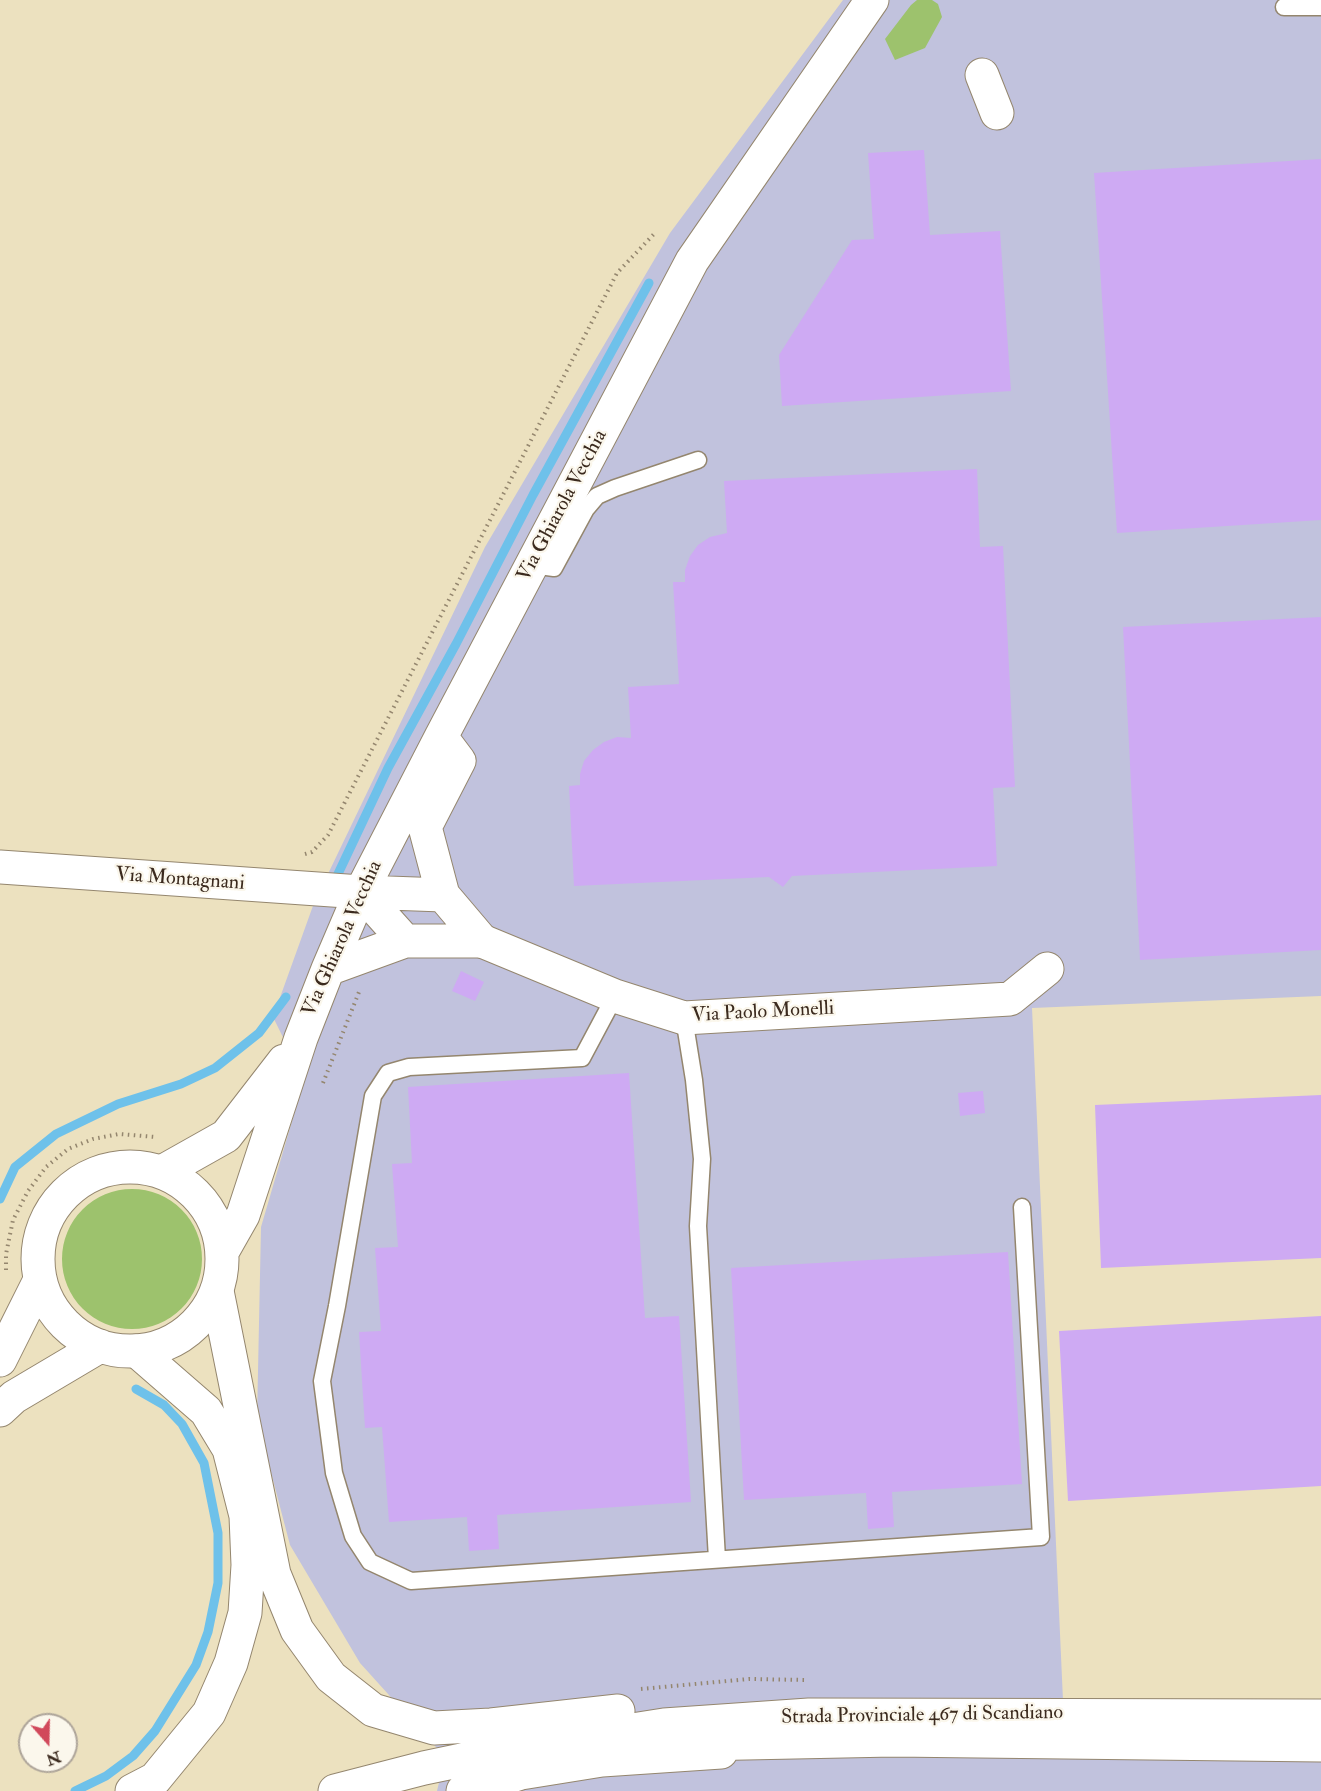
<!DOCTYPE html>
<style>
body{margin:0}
#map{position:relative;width:1321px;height:1791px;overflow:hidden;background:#ece1bf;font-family:"IM FELL Double Pica",serif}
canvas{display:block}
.north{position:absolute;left:18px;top:1713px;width:60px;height:60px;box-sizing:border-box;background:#fbf7ec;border:2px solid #aea59a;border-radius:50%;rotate:160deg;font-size:16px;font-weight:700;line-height:24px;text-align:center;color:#3b2a1e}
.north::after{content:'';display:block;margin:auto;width:21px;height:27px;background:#d1495b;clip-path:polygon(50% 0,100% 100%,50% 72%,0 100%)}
</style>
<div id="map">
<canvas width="1321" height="1791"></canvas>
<div class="north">N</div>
</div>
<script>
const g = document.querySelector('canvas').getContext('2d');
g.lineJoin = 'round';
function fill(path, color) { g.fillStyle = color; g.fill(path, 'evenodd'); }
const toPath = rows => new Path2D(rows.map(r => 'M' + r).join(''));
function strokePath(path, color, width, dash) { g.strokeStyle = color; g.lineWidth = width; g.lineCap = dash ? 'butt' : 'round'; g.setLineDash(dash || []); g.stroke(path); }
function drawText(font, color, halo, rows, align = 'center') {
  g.font = font + ' "IM FELL Double Pica",serif'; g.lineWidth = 4.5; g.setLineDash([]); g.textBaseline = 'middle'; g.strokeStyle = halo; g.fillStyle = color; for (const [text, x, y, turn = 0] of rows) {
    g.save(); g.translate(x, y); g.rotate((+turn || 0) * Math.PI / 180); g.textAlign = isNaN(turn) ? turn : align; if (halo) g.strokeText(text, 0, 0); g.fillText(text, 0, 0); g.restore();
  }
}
const industrial = toPath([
 [843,0,1321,0,1321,996,1032,1008,1064,1723,1321,1721,1321,1791,437,1791,445,1757,360,1663,290,1545,257,1419,261,1227,304,1080,273,1017,314,903,485,547,670,233]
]);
const green = toPath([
 [917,0,932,0,938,4,942,17,925,48,895,60,885,39,911,5],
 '62 1259a70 70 0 1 1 140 0a70 70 0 1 1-140 0Z'
]);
const stream = toPath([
 [337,876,388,768,456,644,533,495,649,283],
 [0,1199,15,1167,56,1134,118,1104,181,1084,215,1068,259,1033,286,997],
 [75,1791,106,1776,133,1756,155,1731,196,1665,208,1632,218,1583,218,1533,204,1463,182,1424,164,1405,136,1389]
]);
const building = toPath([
 [924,150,930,235,1000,231,1011,391,782,406,779,355,852,240,874,239,868,153],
 [1321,159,1321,520,1117,533,1094,173],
 [977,469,980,547,1003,546,1015,787,993,788,997,866,792,876,783,887,769,877,574,886,569,786,580,785,580,774,584,761,593,750,604,742,617,737,631,738,628,687,679,684,673,582,685,582,685,570,690,556,698,545,710,537,727,533,724,481],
 [1321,617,1321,950,1140,960,1123,627],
 [461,971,484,982,475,1001,452,991],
 [629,1073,645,1318,679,1316,691,1502,497,1515,499,1549,469,1551,467,1517,389,1522,382,1427,365,1428,359,1332,381,1331,375,1248,398,1247,392,1164,412,1163,408,1087],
 [983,1091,985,1113,960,1116,958,1093],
 [1321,1095,1321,1258,1101,1268,1095,1105],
 [1008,1252,1022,1484,892,1492,894,1527,868,1529,866,1493,744,1500,731,1268],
 [1321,1316,1321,1486,1068,1501,1059,1331]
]);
const path = toPath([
 [305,854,312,852,328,835,617,273,654,234],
 [323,1083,359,992],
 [6,1270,6,1254,13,1220,28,1191,46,1167,68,1149,93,1139,119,1134,156,1137],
 [641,1689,749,1679,807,1680]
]);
const service = toPath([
 [1284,7,1321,7],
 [532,565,554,568,586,509,597,496,615,488,698,460],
 [615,996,582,1058,409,1067,388,1073,373,1096,337,1306,322,1381,334,1473,353,1536,370,1562,411,1581,1041,1537,1022,1207],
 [684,1018,694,1080,702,1159,698,1226,717,1559]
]);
const minor = toPath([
 [982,75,997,113],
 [0,867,361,892],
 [482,941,615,996,684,1018,1010,999,1047,969]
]);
const tertiary = toPath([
 [441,737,459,761,425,827,443,895,482,941],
 [361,892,443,895],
 [361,892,405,941],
 [328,969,405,941,482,941],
 '38 1259a92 92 0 1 1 184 0a92 92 0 1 1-184 0Z',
 [162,1172,226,1136,284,1061],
 [222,1252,243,1215,301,1038,328,969,361,892,441,737,692,261,872,0],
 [0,1360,40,1280],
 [0,1410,14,1397,100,1346]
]);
const trunk = toPath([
 [217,1291,274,1574,297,1630,331,1677,373,1710,434,1728,491,1725,618,1711],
 [697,1744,893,1740,1321,1745],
 [132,1791,155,1779,209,1713,231,1663,245,1613,248,1565,246,1516,229,1449,206,1411,137,1351],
 [335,1791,424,1768,524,1747,664,1725,809,1715,1321,1716],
 [463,1791,521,1773,602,1760,721,1752]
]);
const streetNames = [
 ["Via Ghiarola Vecchia",563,506,-62],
 ["Via Montagnani",180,880,4],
 ["Via Ghiarola Vecchia",343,939,-66],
 ["Via Paolo Monelli",763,1013,-3],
 ["Strada Provinciale 467 di Scandiano",922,1716,-1]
];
fill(industrial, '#c1c2dd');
fill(green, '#9dc26d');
strokePath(stream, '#6ec1ea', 9);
fill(building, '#ceaaf3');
strokePath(service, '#94866e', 19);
strokePath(minor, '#94866e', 35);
strokePath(tertiary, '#94866e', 35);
strokePath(trunk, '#94866e', 35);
strokePath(path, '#94866e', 4, [1.5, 4.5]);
strokePath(service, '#fff', 16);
strokePath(minor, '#fff', 33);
strokePath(tertiary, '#fff', 33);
strokePath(trunk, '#fff', 33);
drawText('20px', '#3b2a1e', '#fbf7ec', streetNames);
</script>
